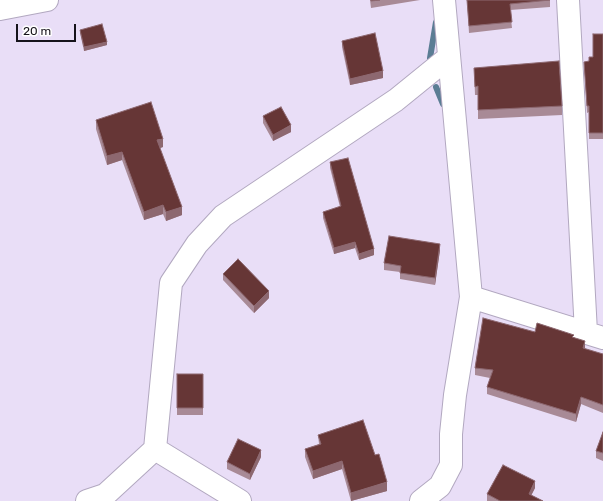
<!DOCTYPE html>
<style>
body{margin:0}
#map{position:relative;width:603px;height:501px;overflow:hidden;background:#e9def7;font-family:Rubik,sans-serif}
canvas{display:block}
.scale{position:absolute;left:16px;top:24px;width:60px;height:18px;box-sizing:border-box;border:2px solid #16131b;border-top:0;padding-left:5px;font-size:12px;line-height:14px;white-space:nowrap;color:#16131b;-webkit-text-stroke:3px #fff;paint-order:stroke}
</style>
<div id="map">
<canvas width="603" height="501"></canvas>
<div class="scale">20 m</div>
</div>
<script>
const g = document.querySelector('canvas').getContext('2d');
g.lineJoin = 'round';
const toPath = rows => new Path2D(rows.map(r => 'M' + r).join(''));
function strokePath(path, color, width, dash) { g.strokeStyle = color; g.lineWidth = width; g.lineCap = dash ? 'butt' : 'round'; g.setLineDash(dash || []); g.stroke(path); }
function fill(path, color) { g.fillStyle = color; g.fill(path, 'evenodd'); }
const stream = toPath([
 [430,58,436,22],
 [436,87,443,104]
]);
const minor = toPath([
 [444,0,471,297,603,338],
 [568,0,586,332],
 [0,9,47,0],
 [155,449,240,501],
 [87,501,105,495,155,449,171,283,197,244,223,216,396,100,449,57],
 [421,501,440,486,451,465,451,434,455,395,471,297]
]);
const wall = toPath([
 [370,0,420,0,371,8],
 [467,0,550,0,550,7,510,10,512,28,469,33],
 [80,30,107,45,84,51,80,33],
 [603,34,603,139,589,139,589,112,587,113,584,62,589,61,593,57],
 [342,41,383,78,350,85,342,47],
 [474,68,562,106,562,115,478,119,478,95,475,95],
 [263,116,291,132,273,141,263,123],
 [96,120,163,147,160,148,182,215,166,221,163,214,144,220,122,160,107,165,96,129],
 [330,162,374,255,359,260,355,248,334,254,323,218,323,212,340,207,330,168],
 [440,250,435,285,400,279,400,272,384,270,384,263],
 [223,274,269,298,254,313,223,280],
 [535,332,574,337,585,349,603,354,603,413,581,404,576,422,487,394,487,387,490,378,475,375,475,368],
 [177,374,203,374,203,415,177,415],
 [603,432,603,461,596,458,596,451],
 [318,435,387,491,351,501,342,469,313,479,305,457,305,449,319,444],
 [261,457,250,480,227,469,227,462],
 [535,488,531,495,543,501,487,501,487,494]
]);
const shadedWall = toPath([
 [107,42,107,45,84,51,84,47],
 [383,71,383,78,350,85,350,79],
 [291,125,291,132,273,141,273,135],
 [163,139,163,147,157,149,157,140],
 [122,152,122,160,107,165,107,156],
 [163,205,163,214,144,220,144,212],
 [182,207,182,215,166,221,166,212],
 [355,242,355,248,334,254,334,248],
 [440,244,440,250,435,285,435,278],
 [374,249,374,255,359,260,359,254],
 [269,291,269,298,254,313,254,306],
 [585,341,585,348,583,355,583,348],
 [581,397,581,404,576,422,576,414],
 [261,450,261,457,250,480,250,474],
 [342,461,342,469,313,479,313,471],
 [535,481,535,488,529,500,529,494],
 [387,482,387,491,351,501,351,493]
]);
const building = toPath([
 [371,0,380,0,371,1,371,0],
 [467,0,550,0,510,4,512,22,469,26,467,0],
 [102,24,107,42,84,47,80,30,102,24],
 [375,33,383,71,350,79,342,41,375,33],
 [593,34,603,34,603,133,589,133,589,106,587,106,584,62,589,61,589,57,593,57,593,34],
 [559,61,562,106,478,110,478,86,475,87,474,68,559,61],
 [151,102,163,139,157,140,182,207,166,212,163,205,144,212,122,152,107,156,96,120,151,102],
 [281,107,291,125,273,135,263,116,281,107],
 [348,158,374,249,359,254,355,242,334,248,323,212,341,206,330,162,348,158],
 [389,236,440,244,435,278,400,273,401,266,384,263,389,236],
 [238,259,269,291,254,306,223,274,238,259],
 [483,318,535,332,537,323,574,335,572,337,585,341,583,348,603,354,603,405,581,397,576,414,487,387,493,370,475,368,483,318],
 [177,374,203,374,203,408,177,408,177,374],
 [363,420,375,455,379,454,387,482,351,493,342,461,313,471,305,449,321,444,318,435,363,420],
 [603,432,603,453,596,451,603,432],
 [238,439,261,450,250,474,227,462,238,439],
 [503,465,535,481,529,494,543,501,500,501,487,494,503,465]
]);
strokePath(stream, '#5b7d94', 6);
strokePath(minor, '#b2a8c0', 24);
strokePath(minor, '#fff', 22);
fill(wall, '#a88a96');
fill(shadedWall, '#8d6870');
fill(building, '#663636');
strokePath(building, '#8d6870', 1);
</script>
